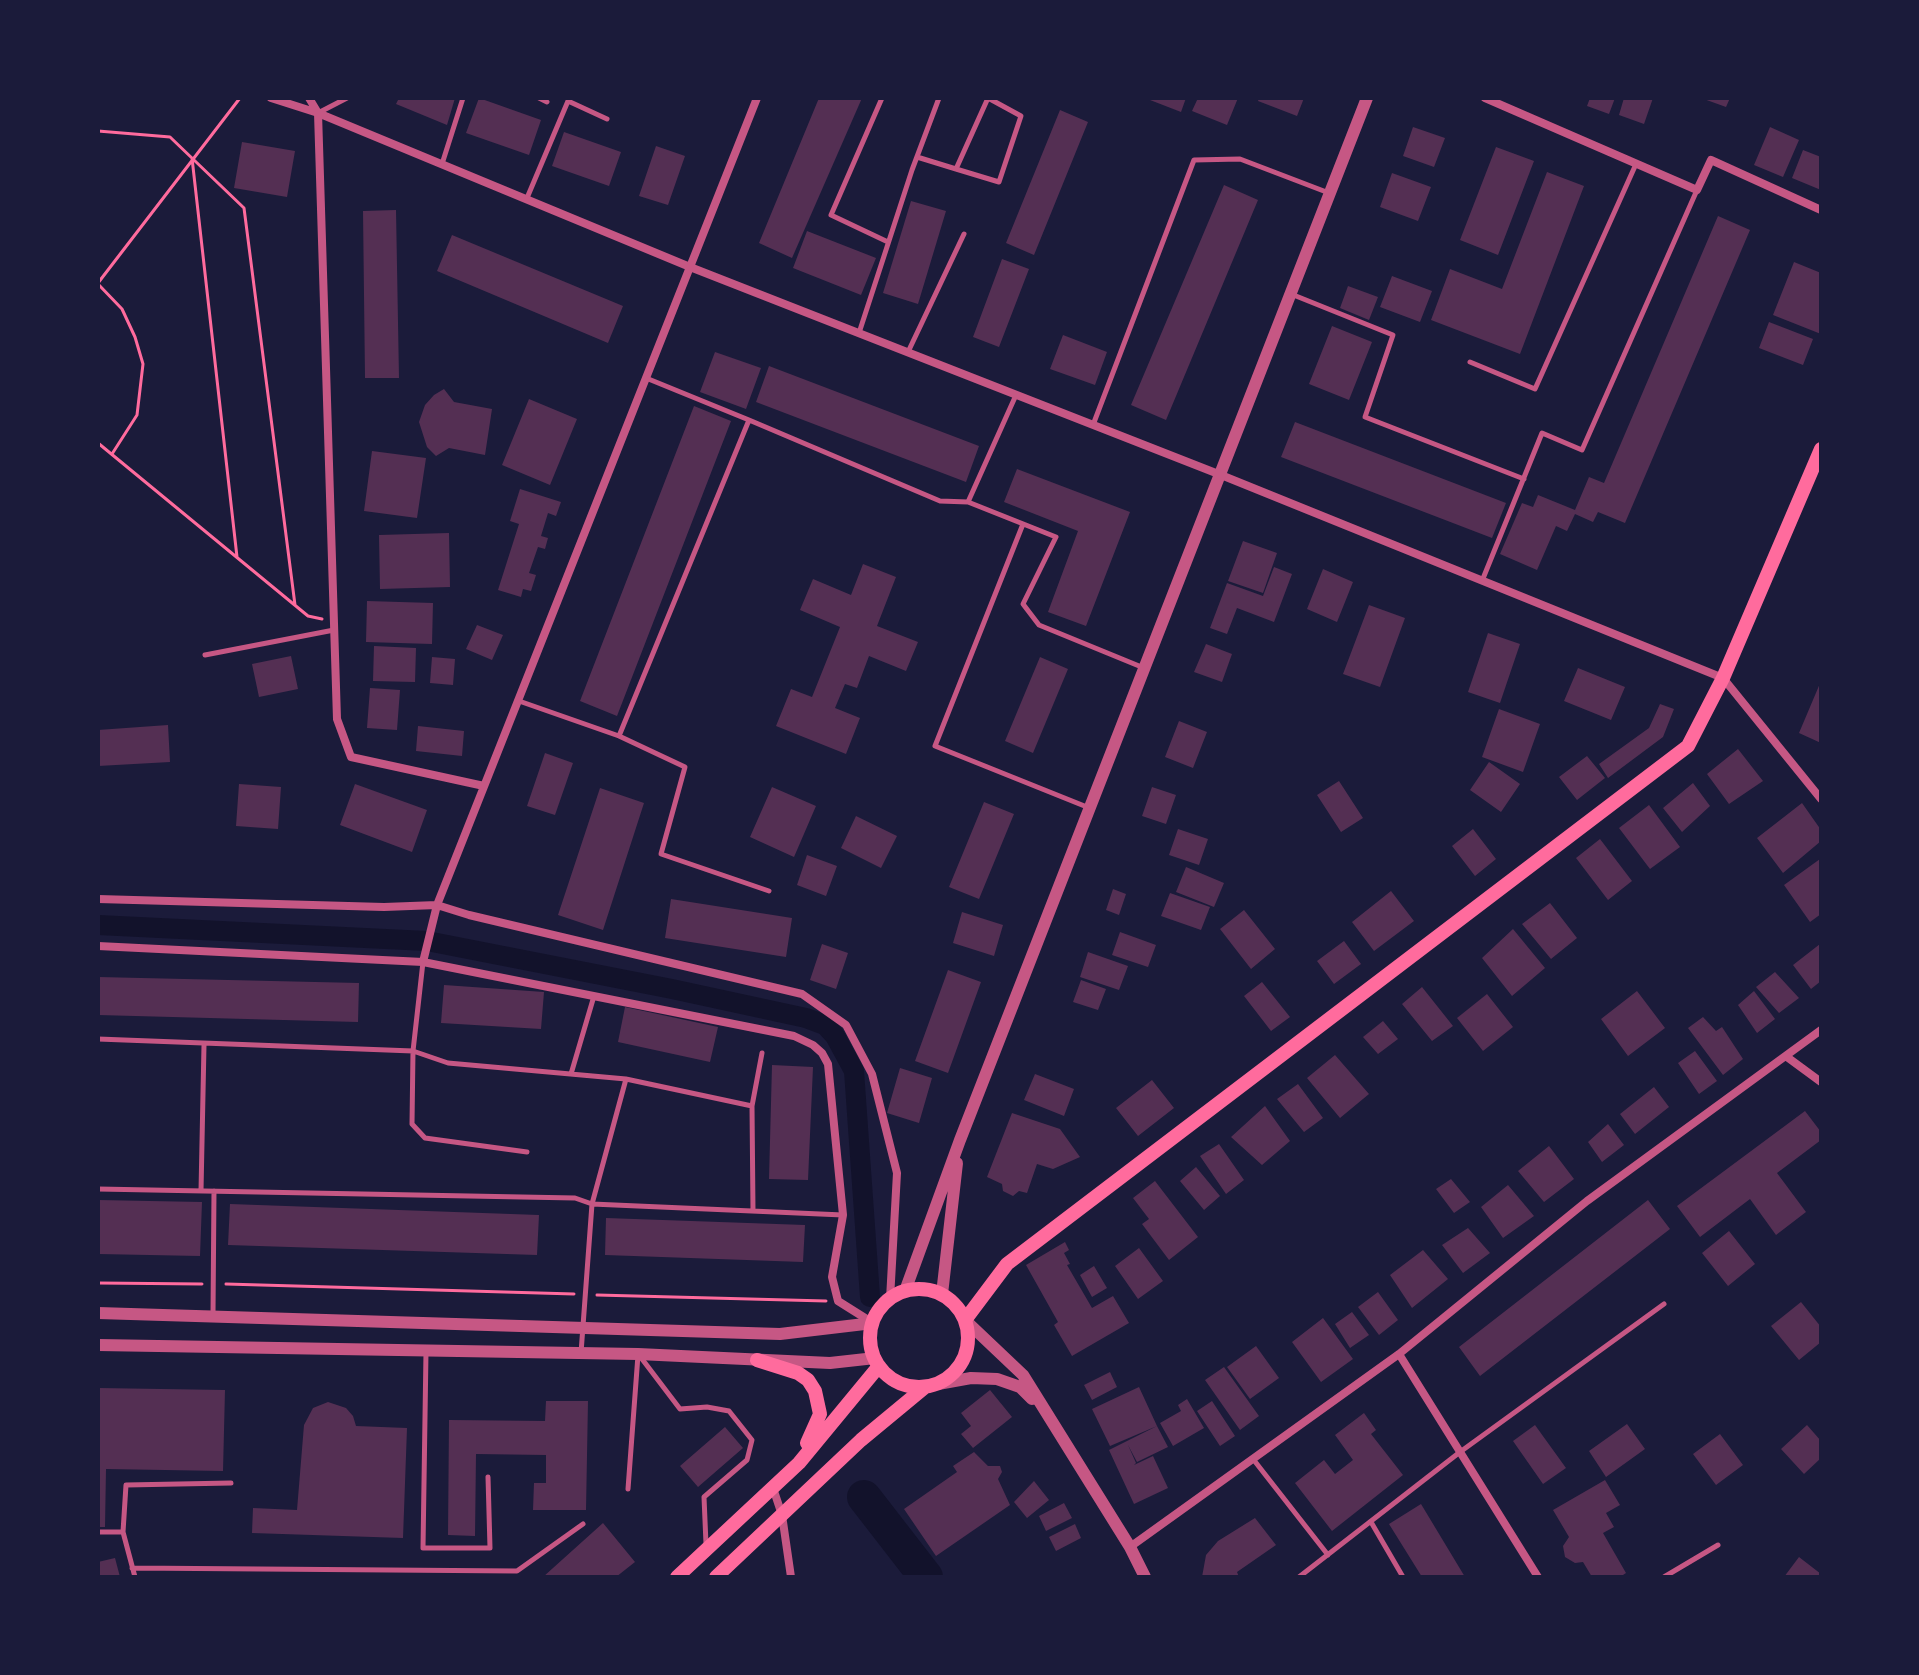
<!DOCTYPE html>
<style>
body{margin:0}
#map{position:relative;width:1919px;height:1675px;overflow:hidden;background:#1b1b3a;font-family:Rubik,sans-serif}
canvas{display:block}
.frame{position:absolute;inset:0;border:100px solid #1b1b3a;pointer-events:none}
</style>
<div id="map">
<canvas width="1919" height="1675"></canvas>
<div class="frame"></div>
</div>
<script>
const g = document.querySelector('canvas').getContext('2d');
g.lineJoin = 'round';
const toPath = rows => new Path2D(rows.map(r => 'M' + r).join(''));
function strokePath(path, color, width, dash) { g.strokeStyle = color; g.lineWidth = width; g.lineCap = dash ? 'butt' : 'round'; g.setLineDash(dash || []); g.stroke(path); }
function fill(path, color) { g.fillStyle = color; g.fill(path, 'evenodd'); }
const canal = toPath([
 [98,925,427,941,672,989,806,1018,825,1025,835,1036,854,1071,870,1297]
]);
const river = toPath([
 [864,1497,926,1577]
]);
const building = toPath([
 [399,98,455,98,447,125,396,104],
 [479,98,541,120,529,155,466,133],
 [819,98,862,98,792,258,759,243],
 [1150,98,1186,98,1181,112,1150,100],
 [1198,98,1238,98,1227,125,1192,111],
 [1259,98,1304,98,1297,116,1258,101],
 [1590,98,1615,98,1609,114,1587,106],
 [1624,98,1653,98,1644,124,1619,115],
 [1701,98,1730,98,1726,107],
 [1060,110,1088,122,1034,255,1006,243],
 [1413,127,1445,138,1434,167,1403,156],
 [1770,127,1799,140,1783,177,1754,165],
 [564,132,621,152,609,186,552,166],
 [242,142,295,151,287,197,234,188],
 [656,146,685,156,668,205,639,196],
 [1496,147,1534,161,1498,255,1460,240],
 [1803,150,1821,157,1821,190,1792,178],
 [1547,172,1584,186,1520,354,1431,320,1450,269,1502,289],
 [1392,173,1431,187,1418,221,1380,207],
 [1224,185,1258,200,1166,420,1131,405],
 [911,201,946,211,918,304,883,293],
 [396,210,399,378,365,378,363,211],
 [1718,216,1750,230,1625,523,1598,512,1593,522,1575,514,1567,531,1556,526,1537,570,1500,554,1522,503,1533,507,1538,495,1575,510,1589,477,1604,483],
 [807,231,876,258,861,295,793,268],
 [452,235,623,306,608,343,437,271],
 [1002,259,1029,269,999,347,973,337],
 [1794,262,1821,273,1821,334,1773,315],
 [1392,276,1432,291,1420,322,1380,307],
 [1348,286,1378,297,1369,320,1340,308],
 [1769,322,1813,339,1803,365,1759,348],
 [1332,326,1372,342,1349,400,1309,384],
 [1063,335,1107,352,1095,385,1050,369],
 [715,352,761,368,746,409,700,392],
 [769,366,979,446,966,482,756,402],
 [444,389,454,402,492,409,485,455,449,448,436,456,427,447,419,422,425,405,434,395],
 [529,399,577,419,550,485,502,465],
 [694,406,731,421,617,716,580,701],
 [1295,422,1506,503,1492,538,1281,457],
 [372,451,426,458,417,518,364,511],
 [1017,469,1130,512,1086,626,1048,612,1078,531,1004,502],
 [520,489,561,502,556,516,548,513,541,536,548,538,545,549,538,547,529,573,536,575,531,591,523,589,521,597,498,590,519,524,510,521],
 [449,533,450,587,380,589,379,535],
 [1243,541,1277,553,1263,593,1228,581],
 [863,564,896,577,877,626,918,642,906,671,869,656,857,688,845,684,835,708,860,718,846,754,776,726,791,689,812,697,840,627,800,610,813,579,851,595],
 [1274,567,1292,574,1274,622,1237,608,1227,634,1210,628,1227,583,1263,596],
 [1323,569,1353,582,1337,622,1307,609],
 [367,601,433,603,432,644,366,642],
 [1369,605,1405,618,1380,687,1343,674],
 [477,625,503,635,492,660,466,649],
 [1488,633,1520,644,1500,703,1468,692],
 [1206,644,1232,654,1222,682,1194,672],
 [374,646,416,648,415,682,373,681],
 [291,656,298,689,259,697,252,664],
 [432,657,455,659,453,685,430,683],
 [1040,657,1068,669,1033,753,1005,741],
 [1578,668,1625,687,1611,720,1564,701],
 [1821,681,1821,743,1799,733],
 [370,688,400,690,397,730,367,728],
 [1660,704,1674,709,1663,737,1608,778,1599,764,1649,728],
 [1499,709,1540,724,1523,772,1482,757],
 [1179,721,1207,732,1193,768,1165,757],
 [168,725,170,762,98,766,98,730],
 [418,726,464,731,462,756,416,751],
 [1738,749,1763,781,1729,804,1707,774],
 [545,753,573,763,555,815,527,806],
 [1587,756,1605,778,1577,800,1559,777],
 [1489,762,1520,784,1501,812,1470,790],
 [1339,781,1363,818,1341,832,1317,795],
 [1693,783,1710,806,1682,832,1663,808],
 [239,784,281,787,278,829,236,826],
 [355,784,427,810,412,852,340,825],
 [772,787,816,806,794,857,750,837],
 [1152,787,1176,795,1166,824,1142,816],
 [600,788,644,803,603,930,558,915],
 [984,802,1014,814,979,899,949,887],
 [1802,803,1821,830,1821,841,1783,873,1757,838],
 [1649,805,1680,847,1650,869,1619,828],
 [856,816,897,836,881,868,841,848],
 [1178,829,1208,839,1199,865,1169,855],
 [1473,829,1496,859,1475,876,1452,846],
 [1600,839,1632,881,1608,900,1576,858],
 [807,855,837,866,826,896,797,885],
 [1820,859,1821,914,1810,922,1784,885],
 [1186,867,1224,883,1214,907,1176,892],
 [1113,889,1126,894,1119,915,1106,910],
 [1391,891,1414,921,1374,951,1352,922],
 [1170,893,1210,907,1201,930,1161,916],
 [671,899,792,918,786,957,665,938],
 [1550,903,1577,938,1551,959,1522,924],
 [1244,910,1275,949,1251,969,1220,929],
 [962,912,1003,925,994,956,953,943],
 [1513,929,1545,968,1512,996,1482,958],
 [1120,932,1156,945,1148,967,1112,955],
 [1344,941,1361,964,1334,984,1317,961],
 [822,944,848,953,836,989,810,980],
 [1820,944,1821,981,1811,989,1793,965],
 [1088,952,1128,966,1119,990,1080,977],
 [948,970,981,982,948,1073,915,1061],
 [1775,972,1799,998,1779,1013,1756,987],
 [98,977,359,983,358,1022,98,1015],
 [1081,980,1106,989,1098,1010,1073,1002],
 [1262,982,1290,1017,1271,1031,1244,996],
 [444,985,544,992,541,1029,441,1023],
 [1422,987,1453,1026,1432,1041,1402,1004],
 [1637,991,1665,1028,1628,1056,1601,1019],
 [1754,991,1775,1019,1757,1033,1738,1005],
 [1487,994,1513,1027,1483,1051,1457,1018],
 [625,1007,718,1027,710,1062,618,1042],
 [1703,1017,1716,1031,1722,1027,1743,1059,1723,1075,1688,1028],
 [1383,1021,1398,1039,1378,1054,1363,1037],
 [1695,1051,1717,1081,1699,1094,1678,1063],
 [1335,1055,1369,1094,1340,1118,1307,1078],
 [772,1065,813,1067,808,1180,769,1179],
 [900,1068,932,1078,919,1123,887,1113],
 [1035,1074,1074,1089,1064,1116,1024,1100],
 [1152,1080,1174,1108,1138,1136,1116,1108],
 [1298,1084,1323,1118,1304,1132,1277,1099],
 [1654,1087,1669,1107,1635,1134,1620,1114],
 [1265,1106,1290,1141,1262,1165,1231,1137],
 [1805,1111,1821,1132,1821,1140,1777,1173,1806,1212,1776,1235,1750,1199,1700,1237,1677,1206],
 [1012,1113,1060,1129,1080,1157,1053,1169,1037,1164,1027,1193,1019,1191,1013,1196,1003,1191,1002,1184,987,1177],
 [1608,1124,1624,1145,1602,1162,1588,1142],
 [1219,1144,1244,1180,1226,1194,1200,1156],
 [1549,1146,1574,1179,1544,1202,1518,1171],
 [1196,1167,1220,1196,1204,1210,1180,1181],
 [1451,1179,1470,1202,1454,1213,1436,1189],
 [1155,1181,1198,1237,1169,1260,1142,1224,1149,1219,1133,1198],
 [1508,1185,1534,1216,1503,1238,1481,1207],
 [98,1200,202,1202,200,1256,98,1254],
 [1648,1200,1670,1229,1480,1376,1459,1347],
 [230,1204,539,1215,537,1255,228,1245],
 [606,1218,805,1225,803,1262,605,1255],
 [1468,1228,1490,1253,1463,1273,1442,1245],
 [1729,1231,1755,1264,1728,1286,1702,1253],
 [1065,1242,1069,1250,1064,1253,1070,1264,1067,1265,1092,1308,1113,1296,1129,1323,1072,1356,1054,1325,1058,1322,1026,1265],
 [1139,1248,1163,1281,1138,1299,1115,1266],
 [1423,1250,1448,1279,1412,1308,1390,1275],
 [1094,1266,1107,1288,1092,1297,1080,1275],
 [1378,1292,1398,1320,1379,1335,1358,1307],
 [1801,1302,1821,1327,1821,1342,1799,1360,1771,1326],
 [1352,1312,1369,1335,1350,1348,1335,1324],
 [1323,1318,1353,1359,1321,1382,1292,1342],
 [1256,1346,1279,1378,1250,1399,1227,1367],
 [1224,1367,1259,1416,1240,1430,1205,1380],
 [1110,1372,1117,1387,1092,1400,1084,1385],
 [1139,1387,1157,1426,1110,1446,1092,1409],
 [98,1388,225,1390,223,1471,106,1469,105,1527,98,1527],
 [990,1390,1012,1417,973,1448,961,1434,971,1426,961,1413],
 [1187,1399,1204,1428,1173,1446,1160,1423,1181,1411,1178,1405],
 [546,1401,588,1401,586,1510,533,1510,534,1483,546,1483,546,1455,476,1454,475,1536,448,1535,449,1420,545,1421],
 [1212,1401,1235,1436,1220,1446,1197,1411],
 [328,1402,346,1408,353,1416,356,1426,407,1428,403,1538,252,1533,253,1508,297,1510,304,1425,313,1408],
 [1364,1413,1376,1430,1371,1434,1403,1475,1332,1531,1295,1483,1324,1460,1335,1474,1353,1460,1335,1435],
 [1627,1424,1645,1449,1606,1477,1589,1451],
 [1535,1425,1566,1468,1543,1484,1513,1441],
 [1807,1425,1821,1441,1821,1458,1804,1474,1781,1449],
 [1157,1426,1168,1447,1137,1462,1128,1445,1136,1463,1134,1465,1153,1456,1168,1488,1134,1504,1109,1450],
 [725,1427,743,1448,698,1487,680,1466],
 [1720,1434,1743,1465,1716,1485,1693,1454],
 [974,1452,988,1466,1000,1466,1002,1472,998,1479,1010,1505,936,1556,904,1509,957,1472,953,1466],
 [1605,1480,1620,1505,1606,1513,1614,1527,1603,1533,1626,1573,1620,1577,1592,1577,1583,1562,1575,1563,1565,1557,1563,1546,1569,1537,1553,1510],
 [1034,1481,1049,1500,1027,1518,1014,1502],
 [1064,1503,1072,1518,1046,1531,1039,1516],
 [1421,1504,1465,1577,1422,1577,1389,1524],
 [1255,1518,1276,1545,1237,1572,1239,1577,1202,1577,1206,1555,1218,1541],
 [603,1523,635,1562,616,1577,543,1577],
 [1075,1524,1081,1538,1056,1551,1049,1537],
 [1799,1557,1821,1574,1821,1577,1784,1577],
 [115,1558,120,1577,98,1577,98,1562]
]);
const path = toPath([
 [98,131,170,137,244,208,295,605],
 [192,158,237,557],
 [98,283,240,98],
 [98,284,122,309,135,337,143,364,137,415,112,454],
 [98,443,308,616,322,619],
 [98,1283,202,1284],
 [226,1284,574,1294],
 [597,1295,826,1301]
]);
const service = toPath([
 [539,98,547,102],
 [882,98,831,215,888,242],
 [318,113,347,98],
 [917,157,956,169,999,182,1021,116,988,98,956,169],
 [442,164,463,98],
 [527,198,568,101,607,119],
 [1291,294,1393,335,1365,417,1524,479],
 [859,333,912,170,939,98],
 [908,352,964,234],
 [1470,362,1535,389,1636,164],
 [749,420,940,501,968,502,1016,395],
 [1093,425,1194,160,1240,159,1329,193],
 [968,502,1056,537,1023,604,1039,625,1144,668],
 [1023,524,935,746,1087,807],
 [1482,581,1542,433,1582,450,1697,190],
 [205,655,334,630],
 [519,701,619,736,749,420,646,378],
 [619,736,685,767,661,854,769,891],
 [423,962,413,1051,412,1124,425,1138,527,1152],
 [98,1039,413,1051,448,1063,626,1079,752,1106],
 [571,1074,594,996],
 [98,1189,575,1198,592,1204,843,1215],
 [201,1191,204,1045],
 [753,1211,752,1106,762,1053],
 [213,1314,214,1191],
 [426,1352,423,1548,490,1548,488,1477],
 [581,1353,592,1204,626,1079],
 [639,1355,680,1409,707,1407,729,1411,752,1440,747,1460,704,1497,706,1544],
 [1253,1459,1328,1555],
 [628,1489,638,1355],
 [1371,1522,1403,1577],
 [98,1532,123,1532,135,1577],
 [123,1532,126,1485,231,1483],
 [132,1568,517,1571,583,1524],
 [1299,1577,1460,1452,1664,1304],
 [1664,1577,1718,1545]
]);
const minor = toPath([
 [271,98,318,113,690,267,1221,475,1723,678,1821,799],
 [309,98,318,113,337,719,351,757,484,786],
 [1485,98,1697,190,1711,160,1821,210],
 [98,899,384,907,437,905,469,915,802,994,846,1025,872,1074,897,1173,890,1299],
 [98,946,423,962,794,1036,813,1045,822,1053,828,1064,843,1215,832,1277,838,1301,873,1323],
 [423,962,437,905,757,98],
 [1787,1057,1821,1082],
 [1399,1354,1538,1577],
 [773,1488,782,1515,791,1577],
 [1130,1547,1399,1354,1587,1201,1821,1030]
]);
const tertiary = toPath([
 [905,1291,960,1140,1367,98],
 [942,1294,957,1163],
 [98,1313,780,1334,873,1323],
 [965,1320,1023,1375,1130,1547,1145,1577],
 [98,1345,638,1354,830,1363,875,1358],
 [938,1384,971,1378,997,1379,1020,1387,1032,1399]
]);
const secondary = toPath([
 '870 1338a49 49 0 1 1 98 0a49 49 0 1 1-98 0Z',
 [965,1320,1007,1264,1688,746,1723,678,1821,449],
 [757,1360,798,1373,808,1380,815,1391,820,1414,807,1443],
 [677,1577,799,1463,879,1366],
 [716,1577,861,1440,925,1387]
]);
strokePath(canal, '#12122b', 20);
strokePath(river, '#12122b', 34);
fill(building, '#542f53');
strokePath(path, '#ff6b9d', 3);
strokePath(service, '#c65784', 5);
strokePath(minor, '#c65784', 8);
strokePath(tertiary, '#c65784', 12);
strokePath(secondary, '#ff6b9d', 14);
</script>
